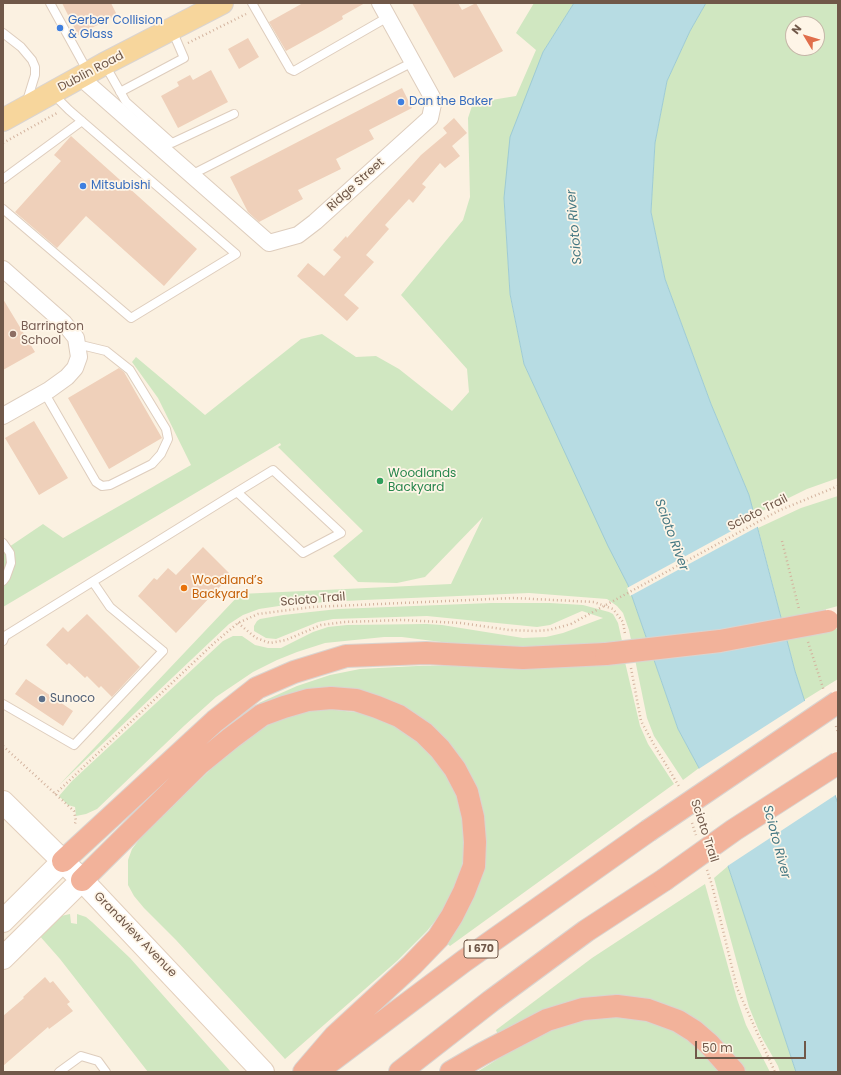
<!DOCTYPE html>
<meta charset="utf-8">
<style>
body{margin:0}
#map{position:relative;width:841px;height:1075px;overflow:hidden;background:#fbf1e1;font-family:Poppins,sans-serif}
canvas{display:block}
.frame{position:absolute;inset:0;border:4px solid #705849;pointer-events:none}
.north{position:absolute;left:785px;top:16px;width:40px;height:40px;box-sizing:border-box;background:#fef5e7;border:1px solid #c5b6a8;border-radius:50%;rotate:308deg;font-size:11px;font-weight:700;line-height:16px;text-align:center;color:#705849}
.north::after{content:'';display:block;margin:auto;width:14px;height:18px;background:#e06e4b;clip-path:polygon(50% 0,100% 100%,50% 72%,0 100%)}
.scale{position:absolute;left:695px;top:1041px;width:111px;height:18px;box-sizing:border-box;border:2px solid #705849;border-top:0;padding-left:5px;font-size:12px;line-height:14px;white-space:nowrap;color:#705849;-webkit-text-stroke:3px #fef5e7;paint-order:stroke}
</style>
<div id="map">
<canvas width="841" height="1075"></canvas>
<div class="frame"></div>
<div class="north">N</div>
<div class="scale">50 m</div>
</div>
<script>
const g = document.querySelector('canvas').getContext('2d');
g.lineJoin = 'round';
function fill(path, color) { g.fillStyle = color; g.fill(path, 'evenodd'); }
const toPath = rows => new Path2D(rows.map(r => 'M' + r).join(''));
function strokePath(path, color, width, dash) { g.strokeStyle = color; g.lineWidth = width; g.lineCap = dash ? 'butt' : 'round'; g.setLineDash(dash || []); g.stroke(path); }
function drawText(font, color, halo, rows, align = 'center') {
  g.font = font + ' Poppins,sans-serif'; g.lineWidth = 3.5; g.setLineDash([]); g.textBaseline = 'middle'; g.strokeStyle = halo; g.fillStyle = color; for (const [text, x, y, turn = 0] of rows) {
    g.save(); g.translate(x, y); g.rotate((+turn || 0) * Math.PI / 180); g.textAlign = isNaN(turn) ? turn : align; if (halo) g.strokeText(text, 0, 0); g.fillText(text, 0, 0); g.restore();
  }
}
const green = toPath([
 [534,3,574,3,543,52,504,198,510,295,524,364,628,585,678,729,699,768,683,780,654,736,647,718,629,630,623,613,617,606,607,599,529,593,364,600,292,604,259,609,243,615,229,624,211,641,59,785,240,594,451,584,483,517,425,577,397,583,358,582,333,556,363,531,278,447,281,445,280,443,3,607,3,551,43,524,63,538,191,465,158,398,132,362,136,357,205,415,301,339,322,334,356,357,376,356,399,369,452,411,469,392,467,369,401,295,463,220,470,197,468,118,473,103,516,96,536,50,516,33],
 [706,3,838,3,838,478,807,489,754,515,749,495,711,404,665,279,651,212,655,143,667,81,690,31],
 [793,24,817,24,817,48,793,48],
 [838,496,838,606,823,610,828,631,838,628,838,679,804,700,795,671,758,528,801,508],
 [491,603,550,603,583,605,609,612,613,614,618,623,622,641,594,644,538,647,457,644,402,637,384,637,325,643,297,652,277,660,253,672,216,697,185,725,97,809,86,814,76,816,75,807,68,805,59,796,72,781,223,641,233,636,242,636,255,645,268,648,281,648,313,632,328,627,347,625,426,624,442,625,523,638,546,637,563,633,603,618,582,611,550,625,537,627,427,616,333,619,318,622,276,639,266,638,254,631,254,626,257,621,260,619,283,615,338,609],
 [625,662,640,726,648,744,674,784,450,946,445,942,478,803,382,699,262,709,259,703,297,686,330,675,360,669,417,666],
 [316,710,336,710,363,713,385,720,418,740,437,761,452,786,460,805,466,849,460,873,451,896,442,912,427,931,397,961,285,1059,176,940,144,908,134,896,128,885,128,860,132,849,141,837,217,763,247,739,273,722,288,716],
 [728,866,765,978,796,1072,780,1072,778,1066,761,1036,749,1007,714,878],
 [705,884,737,999,746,1025,770,1072,743,1072,662,1005,498,1035,496,1030,592,958],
 [70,914,71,923,77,924,77,914,86,917,92,922,130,958,231,1072,148,1072,60,959,38,934,61,916],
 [620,1016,645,1020,680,1034,698,1046,709,1058,719,1072,477,1072,522,1044,555,1028,578,1020]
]);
const water = toPath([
 [574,3,706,3,690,31,667,81,655,143,651,212,665,279,711,404,749,495,795,671,838,804,838,1072,796,1072,728,866,699,768,678,729,628,585,608,546,524,364,510,294,504,198,510,137,543,52,574,3]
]);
const pier = toPath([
 [757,517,759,526,630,596,627,588],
 [806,700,837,794,726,867,697,770]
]);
const building = toPath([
 [62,3,111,3,117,15,78,35],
 [303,3,365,3,342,16,343,19,324,30,286,51,269,22],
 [412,3,458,3,462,10,476,3,503,51,454,78],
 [248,38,259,57,239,69,228,49],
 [211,70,228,102,178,128,161,96,179,86,177,82,190,75,193,80],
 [402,88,412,108,369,130,374,139,336,159,341,169,298,190,303,199,259,222,248,212,230,177],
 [454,118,467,133,452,146,460,156,445,168,440,163,422,184,426,187,413,203,409,199,385,225,389,229,366,255,374,262,344,295,359,308,347,321,297,276,308,263,324,276,341,257,333,250,346,236,347,238,421,155,447,133,443,128],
 [71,136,197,249,164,286,86,216,57,248,15,212,61,161,54,155],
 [3,299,35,352,3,370],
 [119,368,124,372,162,438,109,469,68,398],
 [34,421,68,478,39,495,5,438],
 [203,547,231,575,176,633,138,596,154,578,157,580,168,568,176,575],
 [87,614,140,667,112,697,101,686,99,688,87,676,85,678,69,663,67,665,46,645,63,627,68,632],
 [26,679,73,711,63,726,15,694],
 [45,977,50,983,53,981,70,1002,67,1004,73,1011,49,1029,48,1027,3,1066,3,1016,24,998,23,997]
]);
const path = toPath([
 [188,43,246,14],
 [3,143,57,113],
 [778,511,838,486],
 [782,541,799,609],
 [238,623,256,638,270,643,286,640,321,625,344,622,402,620,461,623,509,630,535,631,549,630,571,624],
 [808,642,824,691],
 [631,668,641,721,653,743,680,788],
 [836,726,838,733],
 [3,746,74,811,76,821,74,826],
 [55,794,213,644,238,623,258,614,312,607,514,598,594,602,613,609,623,622,625,634],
 [692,823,696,835],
 [707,870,712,885,737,988,775,1072]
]);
const lane = toPath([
 [50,3,88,72],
 [252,3,290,69,294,71,388,17],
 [3,33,21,47,32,60,35,67,35,75,27,101],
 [105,65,126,102,172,143,234,114],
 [120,92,184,58,172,30],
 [191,175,413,62],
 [3,179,82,121],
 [3,209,131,318,236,254,69,110,52,93],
 [44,392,96,482,102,486,110,485,152,464,161,454,168,439,166,429,130,370,106,351,77,344],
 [3,543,10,553,11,563,6,577,3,581],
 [3,641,5,636,237,492,273,470,341,533,303,553,237,492],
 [3,704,74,745,163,651,110,607,93,582],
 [59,1072,81,1056,98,1061,106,1072]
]);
const street = toPath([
 [80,77,269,243,298,235,315,222,430,118,433,104,432,97,380,3],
 [3,269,64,323,76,338,79,357,75,368,67,377,49,390,3,416]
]);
const secondary = toPath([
 [3,802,82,880,263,1072],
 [3,921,63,861],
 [3,958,82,880]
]);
const primary = toPath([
 [3,120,104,64,222,3]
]);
const highway = toPath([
 [63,861,215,721,257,688,294,672,346,656,426,653,523,658,606,654],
 [82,880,199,764,231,738,262,715,284,707,308,700,331,698,356,700,377,707,399,716,424,733,440,749,455,769,467,792,473,817,475,842,474,866,464,892,452,916,438,938,412,965,335,1036,304,1072],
 [319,1070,464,961,648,831],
 [400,1072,491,1001,586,931,664,880],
 [451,1072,482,1054,547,1020,583,1009,617,1006,648,1010,678,1021,694,1031,709,1044,734,1072]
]);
const pathBridge = toPath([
 [571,624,778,511]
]);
const highwayBridge = toPath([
 [606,654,720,641,828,621],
 [648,831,838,702],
 [664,880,734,830,838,763]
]);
const markers = [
 [60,28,4,"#3f7fe0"],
 [401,102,4,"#3f7fe0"],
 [83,186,4,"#3f7fe0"],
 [13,334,4,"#8d6e63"],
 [380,481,4,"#2e9e5b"],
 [184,588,4,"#e8710a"],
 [42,699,4,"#5c6f8a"]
];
const shields = [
 [481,949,34]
];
const shieldNames = [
 ["I 670",481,949]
];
const shopNames = [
 ["Gerber Collision",68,21],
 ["& Glass",68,35],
 ["Dan the Baker",409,102],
 ["Mitsubishi",91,186]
];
const streetNames = [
 ["Dublin Road",91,72,-28],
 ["Ridge Street",356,185,-42],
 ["Scioto Trail",758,513,-27],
 ["Scioto Trail",313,600,-5],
 ["Scioto Trail",704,831,72],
 ["Grandview Avenue",135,935,46]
];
const educationNames = [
 ["Barrington",21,327],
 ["School",21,341]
];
const leisureNames = [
 ["Woodlands",388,474],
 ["Backyard",388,488]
];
const foodNames = [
 ["Woodland’s",192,581],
 ["Backyard",192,595]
];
const serviceNames = [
 ["Sunoco",50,699]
];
const waterNames = [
 ["Scioto River",575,227,-95],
 ["Scioto River",671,535,70],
 ["Scioto River",776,842,75]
];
fill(green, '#d0e7c1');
fill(water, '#b7dce3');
strokePath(water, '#9ecbd4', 1);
fill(pier, '#fbf1e1');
fill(building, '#efd0ba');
strokePath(lane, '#decdbd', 10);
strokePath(street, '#decdbd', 18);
strokePath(secondary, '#e3cfbc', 24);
strokePath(primary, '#dad4d0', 24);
strokePath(highway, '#dad4d0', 24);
strokePath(path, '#d3b39e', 2.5, [1, 3]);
strokePath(lane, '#fff', 8);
strokePath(street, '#fff', 16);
strokePath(secondary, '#fff', 22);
strokePath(primary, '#f7d69c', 22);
strokePath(highway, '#f2b29a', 22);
strokePath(highwayBridge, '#dad4d0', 24, []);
strokePath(pathBridge, '#d3b39e', 2.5, [1, 3]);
strokePath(highwayBridge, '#f2b29a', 22);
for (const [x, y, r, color] of markers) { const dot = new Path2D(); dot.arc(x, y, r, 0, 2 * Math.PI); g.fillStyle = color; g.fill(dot); strokePath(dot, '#fef5e7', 1.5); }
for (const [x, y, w] of shields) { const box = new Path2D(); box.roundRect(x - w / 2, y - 9, w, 18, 3); g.fillStyle = '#fef5e7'; g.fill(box); strokePath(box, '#705849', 1); }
drawText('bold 11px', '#705849', null, shieldNames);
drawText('12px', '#366cbe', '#fef5e7', shopNames, 'left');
drawText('12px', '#705849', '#fef5e7', streetNames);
drawText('12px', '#785e54', '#fef5e7', educationNames, 'left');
drawText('12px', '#27864d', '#fef5e7', leisureNames, 'left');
drawText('12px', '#c56008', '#fef5e7', foodNames, 'left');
drawText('12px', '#4e5e75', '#fef5e7', serviceNames, 'left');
drawText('italic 13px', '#457883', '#fef5e7', waterNames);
</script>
